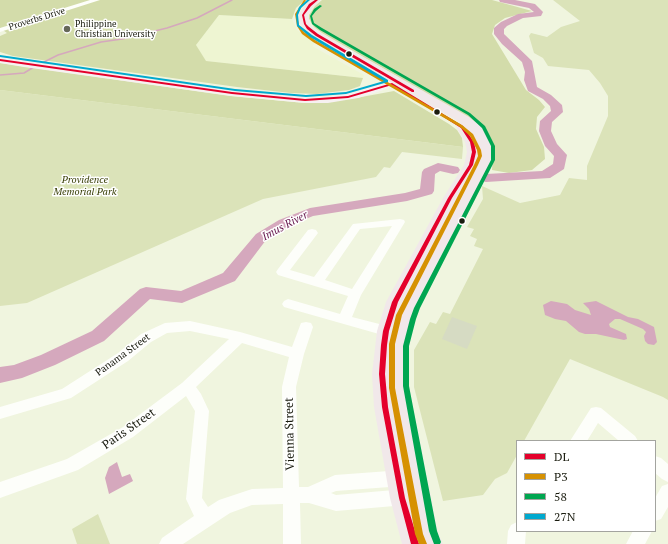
<!DOCTYPE html>
<style>
body{margin:0}
#map{position:relative;width:668px;height:544px;overflow:hidden;background:#f0f5df;font-family:"PT Serif",serif}
canvas{display:block}
.legend{position:absolute;left:516px;top:440px;width:140px;height:92px;box-sizing:border-box;background:#fff;border:1px solid #a3a49f;margin:0;padding:5px 7px;list-style:none;font-size:12px;color:#1a1c0f}
.legend li{display:flex;align-items:center;gap:8px;height:20px}
.legend b{width:20px;border:1px solid #a3a49f}
</style>
<div id="map">
<canvas width="668" height="544"></canvas>
<ul class="legend">
<li><b style="height:5px;background:#e4002b"></b>DL</li>
<li><b style="height:5px;background:#d69102"></b>P3</li>
<li><b style="height:5px;background:#00a651"></b>58</li>
<li><b style="height:5px;background:#00a9ce"></b>27N</li>
</ul>
</div>
<script>
const g = document.querySelector('canvas').getContext('2d');
g.lineJoin = 'round';
function fill(path, color) { g.fillStyle = color; g.fill(path, 'evenodd'); }
const toPath = rows => new Path2D(rows.map(r => 'M' + r).join(''));
function strokePath(path, color, width, dash) { g.strokeStyle = color; g.lineWidth = width; g.lineCap = dash ? 'butt' : 'round'; g.setLineDash(dash || []); g.stroke(path); }
function drawText(font, color, halo, rows, align = 'center') {
  g.font = font + ' "PT Serif",serif'; g.lineWidth = 3; g.setLineDash([]); g.textBaseline = 'middle'; g.strokeStyle = halo; g.fillStyle = color; for (const [text, x, y, turn = 0] of rows) {
    g.save(); g.translate(x, y); g.rotate((+turn || 0) * Math.PI / 180); g.textAlign = isNaN(turn) ? turn : align; if (halo) g.strokeText(text, 0, 0); g.fillText(text, 0, 0); g.restore();
  }
}
const built = toPath([
 [219,15,292,19,297,30,315,43,312,46,364,75,363,78,205,61,196,45]
]);
const green = toPath([
 [553,0,668,0,668,400,663,397,570,359,524,441,517,441,517,455,507,473,495,479,483,495,443,501,414,387,414,350,430,322,436,324,443,312,450,314,483,249,474,246,477,239,470,236,474,229,467,227,483,199,482,186,520,203,560,195,569,178,587,180,587,166,608,116,608,96,600,83,589,70,548,66,543,58,534,53,529,36,531,33,547,37,561,27,580,21],
 [0,90,463,147,462,159,402,152,390,168,384,167,376,177,263,199,27,303,0,306],
 [98,514,110,544,77,544,72,529]
]);
const forest = toPath([
 [0,0,305,0,296,8,292,19,219,15,196,45,206,61,363,78,360,86,349,90,317,94,291,93,237,87,13,56,0,52,0,36,7,33,0,28],
 [322,0,492,0,532,11,505,18,495,25,492,34,526,90,539,100,545,107,537,117,536,129,544,147,545,159,532,170,509,173,492,170,493,149,491,142,484,131,470,119,322,33,314,27,309,19,309,15,315,6],
 [0,63,230,96,305,103,356,98,394,91,449,124,457,130,462,138,463,147,0,90]
]);
const water = toPath([
 [551,301,567,304,575,310,591,315,589,309,583,303,596,301,628,317,638,319,654,327,657,342,654,345,648,344,645,341,644,336,646,332,643,329,620,319,615,319,609,324,610,327,626,334,627,339,624,340,596,334,585,334,579,332,566,321,555,319,545,315,543,305],
 [117,462,122,477,130,474,133,481,109,494,105,478,109,467]
]);
const stream = toPath([
 [40,64,58,55,101,42,122,39,167,28,197,18,232,0],
 [0,75,24,73,34,67]
]);
const river = toPath([
 [499,0,515,0,535,4,543,12,541,16,523,18,507,26,504,29,504,34,532,61,537,87,551,95,562,105,563,112,552,122,551,131,557,144,567,155,564,169,550,178,486,182,481,181,479,178,481,175,486,174,542,171,553,164,554,156,545,146,539,131,540,121,551,111,550,106,543,99,528,91,524,80,525,72,522,62,502,44,494,34,494,28,501,22,518,14,534,12,529,8,500,2,499,0],
 [438,163,458,167,460,170,458,173,453,174,440,171,435,174,434,191,432,194,407,201,313,216,289,226,266,240,235,281,182,303,150,299,104,341,55,365,22,378,0,383,0,367,14,365,41,355,92,331,140,289,146,287,181,291,223,273,256,234,279,220,310,208,405,193,420,189,422,172,424,169,438,163]
]);
const building = toPath([
 [452,317,477,326,467,349,442,339]
]);
const minor = toPath([
 [90,0,100,0,0,32,0,28,90,0],
 [400,219,404,220,405,222,361,295,352,317,391,327,393,331,391,335,386,336,284,307,282,304,284,301,288,299,340,314,348,296,278,275,276,272,278,269,308,230,312,229,316,230,318,233,290,270,314,277,353,224,400,219],
 [392,226,352,289,325,280,360,229,392,226],
 [190,321,240,332,292,347,301,323,306,322,311,323,313,327,304,354,296,387,299,487,308,487,335,475,403,470,409,473,411,478,409,483,403,486,336,491,331,493,336,495,406,489,412,491,414,497,412,503,406,505,336,511,309,503,300,503,301,544,283,544,283,504,252,505,230,513,183,544,159,544,162,538,194,516,186,499,195,411,186,396,133,437,78,470,0,498,0,482,67,459,123,427,182,383,229,339,190,331,167,333,151,342,128,361,71,398,0,419,0,407,62,389,118,353,141,334,165,323,190,321],
 [242,343,289,357,282,387,283,488,252,489,219,500,208,507,202,498,209,411,201,394,196,387,242,343],
 [596,407,601,408,635,436,638,441,619,441,598,423,587,441,570,441,591,408,596,407],
 [655,456,661,458,668,464,668,482,662,479,655,473,655,456],
 [668,484,668,507,661,519,655,521,655,498,662,486,668,484],
 [517,522,517,531,526,531,525,544,507,544,508,531,511,525,517,522],
 [633,531,652,531,645,544,626,544,633,531]
]);
const major = toPath([
 [0,57,232,90,305,97,328,97,356,92,396,78,401,81,396,86,358,98,328,103,305,103,232,96,24,67,0,63,0,57]
]);
const highway = toPath([
 [311,0,321,0,313,7,308,15,311,26,321,33,469,117,483,128,493,148,494,157,489,168,420,305,415,317,409,345,409,387,438,533,443,544,402,544,390,498,374,407,372,374,377,331,386,302,443,198,464,165,467,152,465,142,456,127,458,124,461,123,313,37,305,30,300,24,298,15,307,3,311,0],
 [469,179,413,284,457,198,469,179]
]);
const bus1 = toPath([
 [315,0,318,0,311,6,304,15,306,24,309,27,318,34,414,90,414,92,412,92,316,36,307,29,304,24,302,15,309,4,315,0],
 [0,59,232,92,305,99,348,96,392,83,463,126,474,142,476,152,473,165,452,198,398,302,389,331,387,345,385,374,388,407,405,498,419,544,411,544,399,498,382,407,379,374,381,345,383,331,392,302,448,198,469,165,472,152,470,142,461,128,392,85,348,98,305,101,232,94,0,61,0,59]
]);
const bus2 = toPath([
 [304,0,306,0,297,14,299,26,304,32,315,40,462,125,473,134,481,150,482,156,478,165,402,315,395,344,395,388,423,534,427,544,419,544,415,534,389,388,389,344,396,315,474,165,478,156,477,150,470,136,460,127,313,42,302,34,297,26,295,14,304,0]
]);
const bus3 = toPath([
 [320,5,322,6,316,11,312,16,314,23,322,28,470,113,485,126,495,146,495,160,420,308,416,319,409,346,409,386,437,531,441,542,440,544,434,544,429,531,403,386,403,346,410,319,414,308,491,160,491,146,482,128,468,115,320,30,312,24,310,16,314,9,320,5]
]);
const bus4 = toPath([
 [307,0,310,0,301,8,298,15,299,25,312,35,388,80,388,82,346,94,306,97,235,91,0,57,0,55,235,89,306,95,346,92,384,81,310,37,297,26,296,15,299,7,307,0]
]);
const markers = [
 [67,29,4,"#656858"],
 [349,54,3.5,"#1a1c0f"],
 [437,112,3.5,"#1a1c0f"],
 [462,221,3.5,"#1a1c0f"]
];
const farStreetnames = [
 ["Proverbs Drive",37,19,-17]
];
const farPoinames = [
 ["Philippine",75,24],
 ["Christian University",75,34]
];
const parkNames = [
 ["Providence",85,180],
 ["Memorial Park",85,192]
];
const streetNames = [
 ["Panama Street",123,355,-36]
];
const waterNames = [
 ["Imus River",285,226,-28]
];
const nearStreetnames = [
 ["Paris Street",129,429,-35],
 ["Vienna Street",290,434,-91]
];
fill(built, '#eef5d2');
fill(green, '#dbe3b9');
fill(forest, '#d3dcaa');
fill(water, '#d5a8bd');
strokePath(stream, '#d5a8bd', 1.5);
fill(river, '#d5a8bd');
fill(building, '#d6dbc3');
fill(minor, '#fdfefa');
fill(major, '#f6f1f1');
fill(highway, '#f1e8ea');
fill(bus1, '#e4002b');
fill(bus2, '#d69102');
fill(bus3, '#00a651');
fill(bus4, '#00a9ce');
for (const [x, y, r, color] of markers) { const dot = new Path2D(); dot.arc(x, y, r, 0, 2 * Math.PI); g.fillStyle = color; g.fill(dot); strokePath(dot, '#fff', 1.5); }
drawText('9px', '#1a1c0f', '#fff', farStreetnames);
drawText('9px', '#1a1c0f', '#fff', farPoinames, 'left');
drawText('italic 10px', '#393f06', '#fff', parkNames);
drawText('10px', '#1a1c0f', '#fff', streetNames);
drawText('italic 11px', '#65164c', '#fff', waterNames);
drawText('12px', '#1a1c0f', '#fff', nearStreetnames);
</script>
